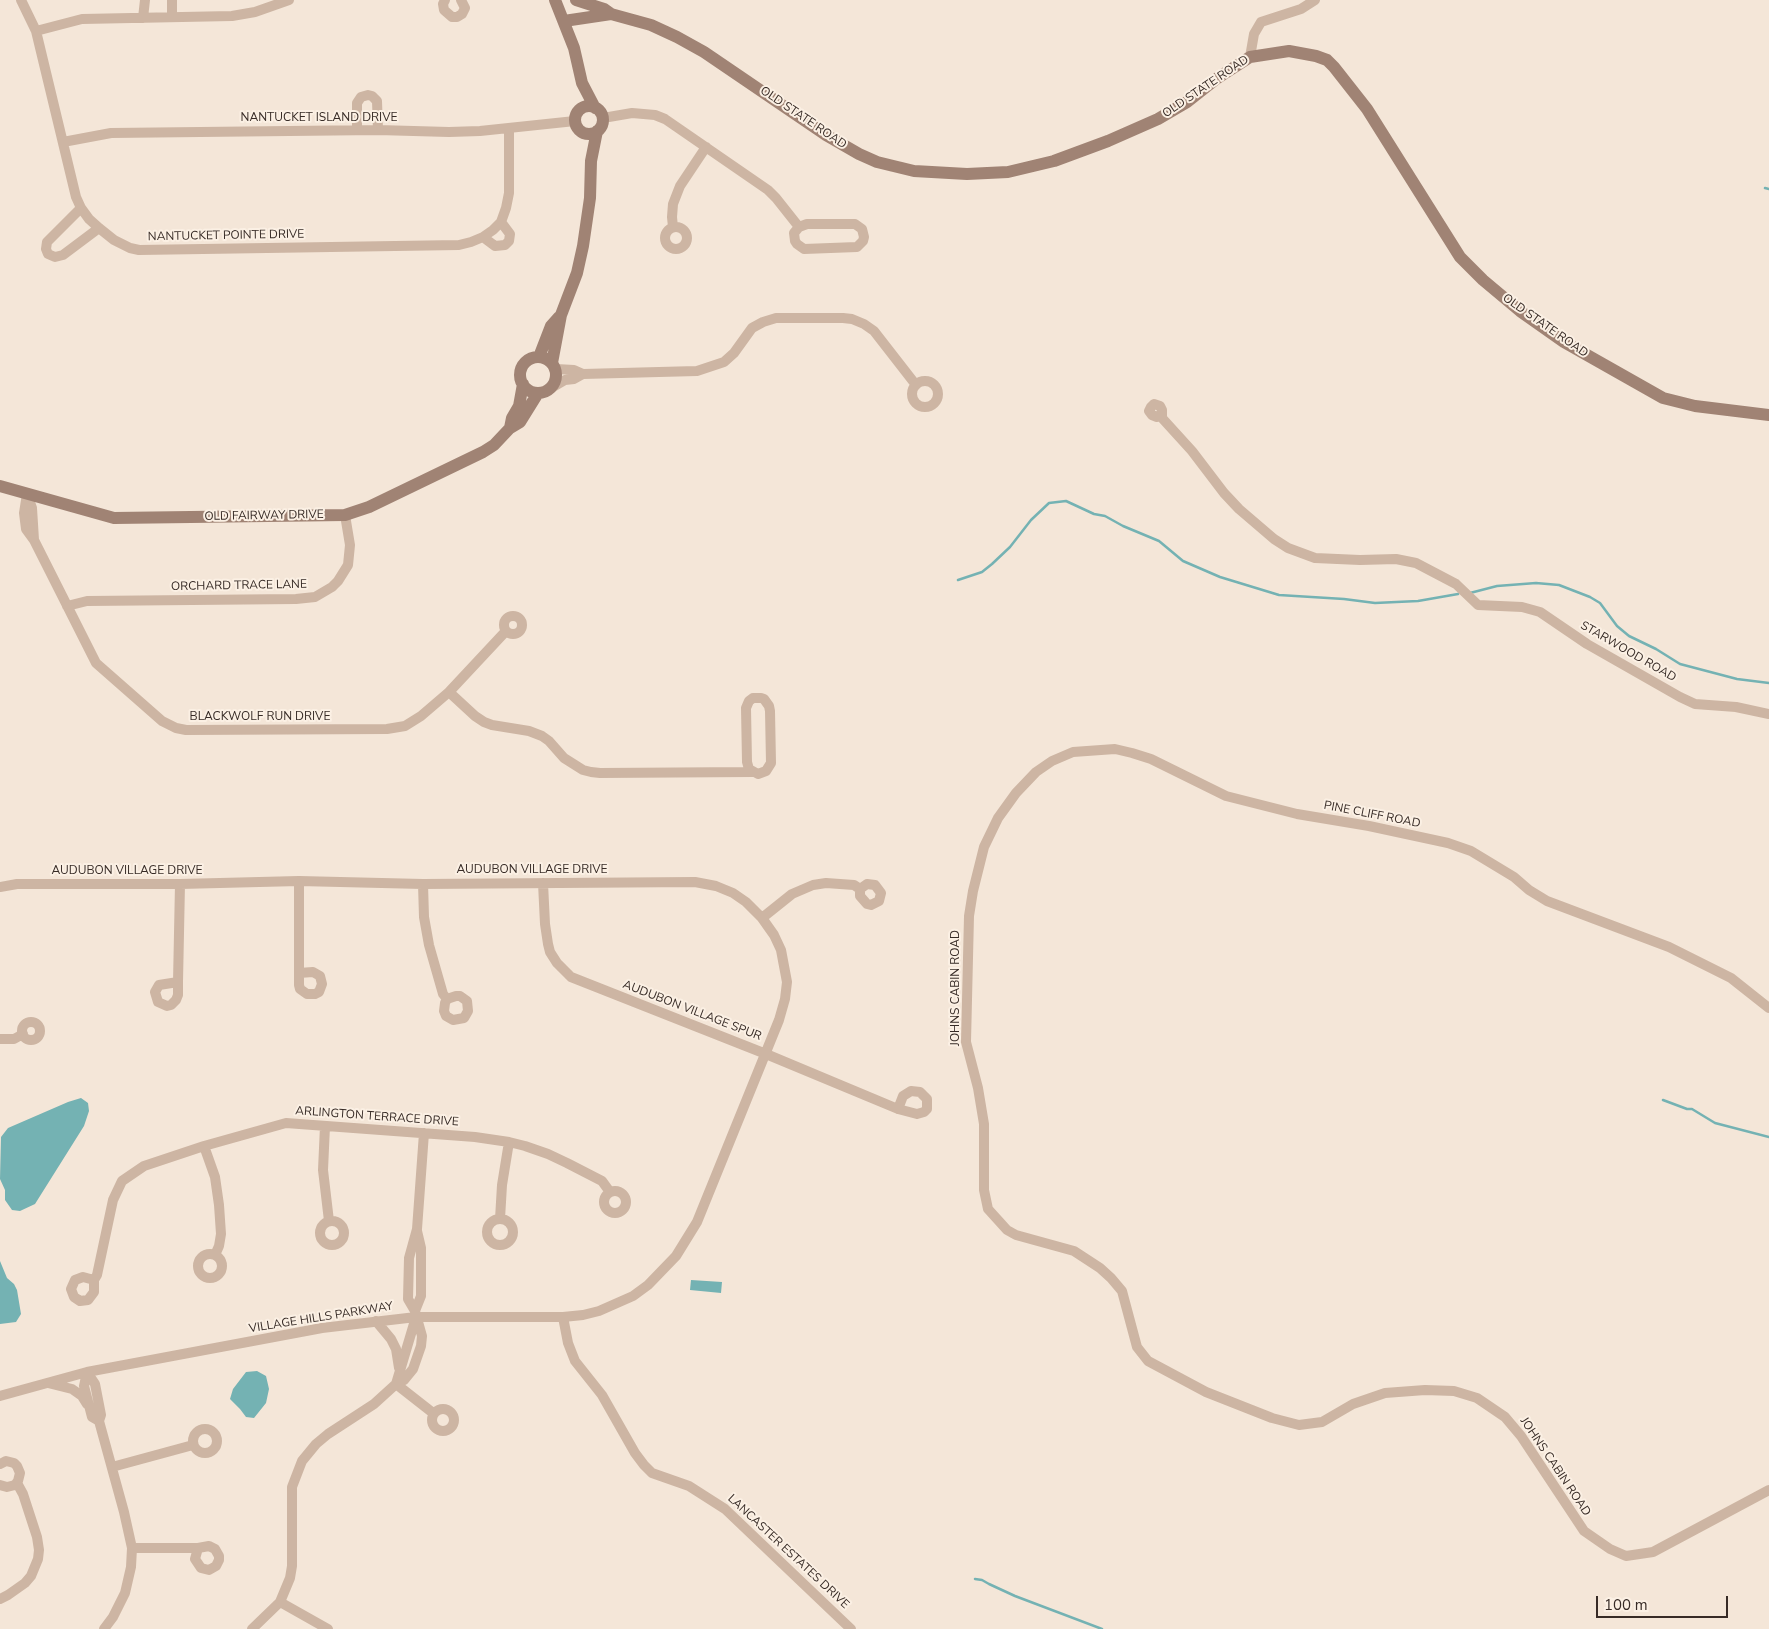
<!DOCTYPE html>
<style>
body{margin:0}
#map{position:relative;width:1769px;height:1629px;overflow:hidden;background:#f4e6d8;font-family:"Nunito Sans",sans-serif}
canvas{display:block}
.scale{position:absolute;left:1596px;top:1596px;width:132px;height:22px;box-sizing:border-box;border:2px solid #372b26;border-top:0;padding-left:6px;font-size:15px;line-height:18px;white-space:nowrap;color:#372b26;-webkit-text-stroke:4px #fbf0e4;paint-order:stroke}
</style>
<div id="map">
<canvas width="1769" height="1629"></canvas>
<div class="scale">100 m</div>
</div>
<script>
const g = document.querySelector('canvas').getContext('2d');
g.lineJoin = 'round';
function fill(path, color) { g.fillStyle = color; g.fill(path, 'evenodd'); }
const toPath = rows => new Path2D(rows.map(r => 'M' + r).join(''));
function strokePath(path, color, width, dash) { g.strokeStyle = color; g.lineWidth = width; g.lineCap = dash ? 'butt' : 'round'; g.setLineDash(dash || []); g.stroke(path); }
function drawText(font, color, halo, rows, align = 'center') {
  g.font = font + ' "Nunito Sans",sans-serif'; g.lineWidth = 4; g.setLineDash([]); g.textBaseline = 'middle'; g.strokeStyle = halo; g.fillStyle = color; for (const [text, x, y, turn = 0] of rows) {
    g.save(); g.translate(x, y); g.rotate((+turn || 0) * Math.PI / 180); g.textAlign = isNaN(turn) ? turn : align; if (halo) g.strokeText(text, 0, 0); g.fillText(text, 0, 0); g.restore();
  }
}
const water = toPath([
 [81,1098,88,1103,89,1111,84,1126,35,1204,20,1211,12,1210,5,1200,5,1190,0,1179,1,1137,8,1128,68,1102],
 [0,1261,7,1278,14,1284,17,1290,21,1314,16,1322,0,1324],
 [691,1280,722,1282,721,1293,690,1290],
 [257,1371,266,1376,269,1389,266,1403,254,1418,246,1417,240,1409,230,1399,233,1389,246,1372]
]);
const stream = toPath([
 [1765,188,1769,189],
 [958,580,982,572,992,564,1010,547,1031,520,1049,503,1066,501,1094,514,1105,516,1123,526,1159,541,1183,561,1220,577,1279,595,1344,599,1375,603,1418,601,1458,594],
 [1470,593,1497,586,1536,583,1559,585,1590,597,1600,603,1617,626,1629,636,1656,649,1680,664,1737,679,1769,683],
 [1663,1100,1687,1109,1692,1109,1715,1123,1769,1137],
 [975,1579,982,1580,989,1584,1015,1596,1102,1629]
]);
const street = toPath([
 [21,0,36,31,76,197,81,208,89,219,99,228,114,240,130,248,139,250,459,245,471,242,483,237,493,230,501,222,506,208,509,193,509,128],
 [445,0,443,4,444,10,452,17,457,17,462,14,465,8,461,0],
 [172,17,172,0],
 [143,18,145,0],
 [36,31,82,19,232,16,255,12,289,0],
 [1250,57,1254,34,1261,22,1301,9,1315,0],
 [603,118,632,113,655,115,665,119,768,190,776,198,799,227,807,224,855,224,862,229,864,237,863,241,857,247,804,249,797,244,795,241,794,233,799,227],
 [357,130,357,103,361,97,368,95,372,96,377,101,378,130],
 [63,142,111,133,378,130,449,132,480,131,575,121],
 [81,208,47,242,46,249,48,254,55,257,63,255,99,228],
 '665 238a11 11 0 1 1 22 0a11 11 0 1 1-22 0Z',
 [673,227,672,217,673,204,680,186,706,147],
 [483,237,495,246,505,245,509,241,510,234,501,222],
 [556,369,574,370,583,374,697,371,724,362,734,353,752,328,763,322,776,318,843,318,852,319,864,324,874,331,916,385],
 '912 394a13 13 0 1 1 26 0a13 13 0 1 1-26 0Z',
 [553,387,565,380,574,379,583,374],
 [1161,414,1157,417,1152,415,1149,411,1151,407,1154,404,1160,406,1162,410,1162,418,1192,451,1224,493,1239,509,1274,539,1288,548,1315,558,1360,560,1396,559,1416,563,1456,584,1478,605,1522,607,1540,612,1587,644,1680,697,1695,704,1736,707,1769,714],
 [27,494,24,513,26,529,34,540,96,663,162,721,176,728,186,730,387,729,405,726,421,716,449,692,506,631],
 [27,494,32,508,34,540],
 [67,606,87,601,296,599,315,597,332,587,338,581,348,565,350,545,345,515],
 '504 625a9 9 0 1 1 18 0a9 9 0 1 1-18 0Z',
 [449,692,475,716,484,722,492,725,529,731,542,736,549,741,564,758,583,770,591,772,600,773,752,772],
 [753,698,761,698,764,699,769,706,770,711,771,763,766,771,758,774,749,769,747,762,746,708,749,701,753,698],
 [299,881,299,985,300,989,307,994,315,994,319,992,322,984,320,976,313,972,299,973],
 [543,883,545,924,548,944,550,952,557,963,571,977,766,1054,898,1109,917,1114,924,1112,927,1109,927,1099,920,1092,911,1091,903,1096,898,1109],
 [423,884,424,917,429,945,443,994,447,999,445,1003,444,1011,446,1016,453,1020,464,1018,468,1011,467,1001,460,996,456,996,447,999],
 [0,887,17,884,180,884,299,881,423,884,695,882,716,886,733,893,746,902,762,918,774,935,781,950,787,982,785,999,779,1020,697,1222,676,1256,648,1285,633,1296,599,1311,583,1315,563,1317,416,1317,322,1328,87,1372,0,1396],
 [762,918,792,894,813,885,826,883,854,885,860,889,860,896,867,904,871,905,879,901,881,893,875,885,867,884,860,889],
 [178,982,159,985,155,992,158,1002,167,1006,171,1005,176,1000,178,995,178,982,180,884],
 [1769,1008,1731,978,1669,947,1547,901,1529,890,1514,877,1471,851,1448,843,1369,826,1297,814,1226,796,1151,759,1132,753,1115,749,1073,752,1052,761,1036,772,1016,793,998,818,984,847,973,891,969,916,966,1042,978,1088,984,1124,984,1190,988,1209,1007,1230,1016,1235,1074,1251,1100,1268,1111,1278,1122,1291,1137,1347,1148,1361,1206,1392,1272,1418,1299,1425,1322,1422,1353,1404,1385,1393,1425,1390,1454,1391,1477,1398,1505,1417,1521,1436,1584,1531,1610,1549,1626,1556,1653,1552,1769,1490],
 '22 1031a9 9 0 1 1 18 0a9 9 0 1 1-18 0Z',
 [0,1039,14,1039,23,1034],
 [325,1126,323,1170,329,1221],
 [424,1133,417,1229,409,1258,408,1299,415,1311,422,1336,421,1346,413,1369,404,1380,396,1384,433,1413],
 [204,1146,215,1177,219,1205,221,1234,219,1246,215,1255],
 '604 1202a11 11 0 1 1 22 0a11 11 0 1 1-22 0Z',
 [500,1219,502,1185,509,1142],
 '487 1232a13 13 0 1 1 26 0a13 13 0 1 1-26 0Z',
 '320 1233a12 12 0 1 1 24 0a12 12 0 1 1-24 0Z',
 '198 1266a12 12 0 1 1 24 0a12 12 0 1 1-24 0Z',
 [94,1280,83,1277,75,1280,71,1289,74,1297,80,1301,88,1300,94,1292,94,1280,97,1275,113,1200,122,1181,144,1166,204,1146,286,1123,475,1137,509,1142,525,1146,548,1154,567,1163,602,1181,610,1192],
 [415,1311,421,1296,421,1248,417,1231],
 [563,1317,568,1343,575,1361,602,1395,635,1453,644,1465,652,1473,689,1486,725,1509,851,1629],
 [376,1321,391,1339,396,1349,399,1368],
 [87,1372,84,1386,92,1417,99,1421,124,1512,132,1548,131,1567,125,1593,113,1617,104,1629],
 [87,1372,95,1384,101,1415,99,1421],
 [48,1383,72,1389,82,1396,87,1404],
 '432 1420a11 11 0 1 1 22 0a11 11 0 1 1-22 0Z',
 '193 1441a12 12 0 1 1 24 0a12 12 0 1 1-24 0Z',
 [0,1464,6,1461,14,1463,17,1466,20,1473,18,1481,15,1485,7,1487,0,1485],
 [112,1467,193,1445],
 [132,1548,198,1548,209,1546,215,1549,219,1556,219,1560,216,1566,209,1570,201,1568,195,1559,198,1548],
 [0,1599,8,1595,25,1583,31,1576,38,1559,39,1550,37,1537,23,1494,17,1483],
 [280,1602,328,1629],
 [252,1629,280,1602,290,1578,292,1566,292,1487,302,1461,316,1444,328,1434,374,1404,396,1384,416,1317]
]);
const secondary = toPath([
 [555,0,574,48,582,83,595,108],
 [576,0,604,9,611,14],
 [564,21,611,14,651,25,677,37,704,52,826,135,859,154,877,162,914,171,967,174,1008,172,1054,161,1108,141,1158,119,1187,102,1216,79,1250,57,1289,51,1316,56,1327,60,1334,67,1367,109,1460,257,1483,280,1520,311,1564,342,1663,398,1695,406,1769,415],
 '575 120a14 14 0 1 1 28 0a14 14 0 1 1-28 0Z',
 [539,357,551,326,559,317],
 '520 375a18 18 0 1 1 36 0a18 18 0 1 1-36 0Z',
 [552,363,561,315,577,273,583,246,590,198,591,161,597,131],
 [510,428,512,418,519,406,523,384],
 [0,486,114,518,345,515,369,507,483,452,494,445,510,428,520,422,538,393]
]);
const streetNames = [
 ["OLD STATE ROAD",1206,87,-34],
 ["NANTUCKET ISLAND DRIVE",319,118],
 ["OLD STATE ROAD",803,118,34],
 ["NANTUCKET POINTE DRIVE",226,236,-1],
 ["OLD STATE ROAD",1545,326,35],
 ["OLD FAIRWAY DRIVE",264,516,-1],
 ["ORCHARD TRACE LANE",239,586,-1],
 ["STARWOOD ROAD",1628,652,30],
 ["BLACKWOLF RUN DRIVE",260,717],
 ["PINE CLIFF ROAD",1372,815,11],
 ["AUDUBON VILLAGE DRIVE",532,870],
 ["AUDUBON VILLAGE DRIVE",127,871],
 ["JOHNS CABIN ROAD",956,988,-90],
 ["AUDUBON VILLAGE SPUR",692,1011,21],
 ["ARLINGTON TERRACE DRIVE",377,1117,4],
 ["VILLAGE HILLS PARKWAY",321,1318,-9],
 ["JOHNS CABIN ROAD",1555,1467,56],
 ["LANCASTER ESTATES DRIVE",788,1552,43]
];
fill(water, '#74b2b3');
strokePath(stream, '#74b2b3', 2.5);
strokePath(street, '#cdb5a3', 10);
strokePath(secondary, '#a08374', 12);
drawText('12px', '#372b26', '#fbf0e4', streetNames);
</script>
